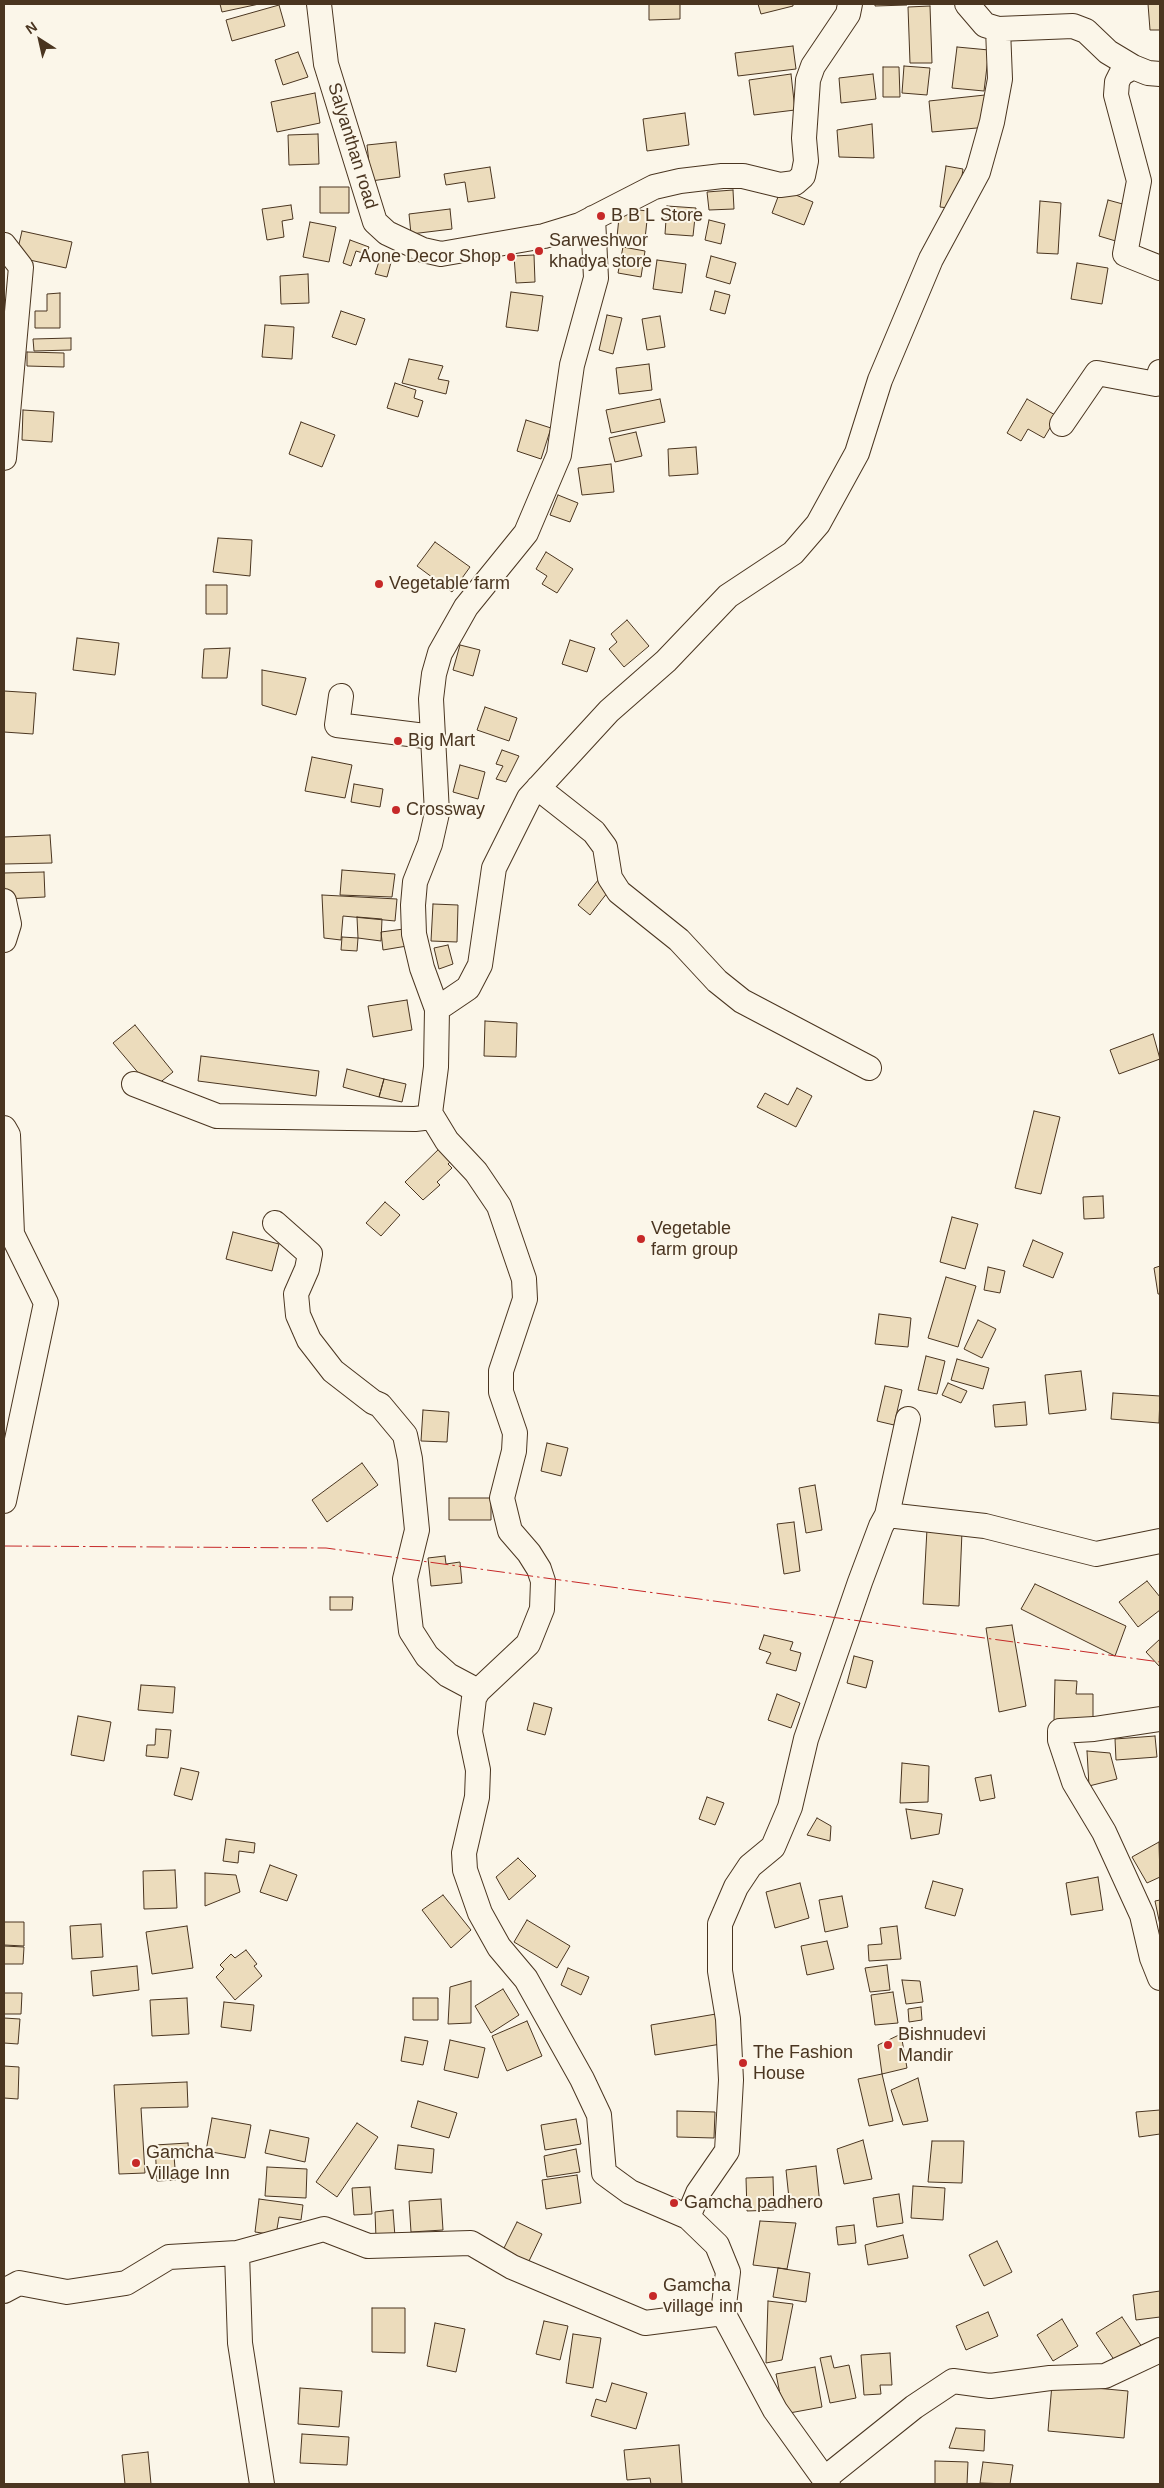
<!DOCTYPE html>
<style>
body{margin:0}
#map{position:relative;width:1164px;height:2488px;overflow:hidden;background:#fbf6e9;font-family:Arial,sans-serif}
canvas{display:block}
.frame{position:absolute;inset:0;border:5px solid #4a3520;pointer-events:none}
.north{position:absolute;left:15px;top:15px;width:50px;height:50px;-webkit-text-stroke:4px #fbf6e9;paint-order:stroke;rotate:325deg;font-size:14px;font-weight:700;line-height:20px;text-align:center;color:#4a3520}
.north::after{content:'';display:block;margin:auto;width:18px;height:22px;background:#4a3520;clip-path:polygon(50% 0,100% 100%,50% 72%,0 100%)}
</style>
<div id="map">
<canvas width="1164" height="2488"></canvas>
<div class="frame"></div>
<div class="north">N</div>
</div>
<script>
const g = document.querySelector('canvas').getContext('2d');
g.lineJoin = 'round';
function fill(path, color) { g.fillStyle = color; g.fill(path, 'evenodd'); }
const toPath = rows => new Path2D(rows.map(r => 'M' + r).join(''));
function strokePath(path, color, width, dash) { g.strokeStyle = color; g.lineWidth = width; g.lineCap = dash ? 'butt' : 'round'; g.setLineDash(dash || []); g.stroke(path); }
function drawText(font, color, halo, rows, align = 'center') {
  g.font = font + ' Arial,sans-serif'; g.lineWidth = 4; g.setLineDash([]); g.textBaseline = 'middle'; g.strokeStyle = halo; g.fillStyle = color; for (const [text, x, y, turn = 0] of rows) {
    g.save(); g.translate(x, y); g.rotate((+turn || 0) * Math.PI / 180); g.textAlign = isNaN(turn) ? turn : align; if (halo) g.strokeText(text, 0, 0); g.fillText(text, 0, 0); g.restore();
  }
}
const building = toPath([
 [220,4,259,4,222,12,220,4],
 [649,4,680,4,680,19,649,20,649,4],
 [758,4,793,4,793,6,761,14,758,4],
 [875,4,907,4,907,5,875,6,875,4],
 [1148,4,1160,4,1160,30,1150,30,1148,4],
 [279,5,285,26,232,41,226,20,279,5],
 [930,6,932,63,910,63,908,7,930,6],
 [793,46,796,69,738,76,735,53,793,46],
 [957,47,989,50,984,91,952,88,957,47],
 [298,52,308,77,283,85,275,60,298,52],
 [904,66,930,68,927,95,902,93,904,66],
 [883,67,899,67,900,97,883,97,883,67],
 [791,74,795,110,754,115,749,80,791,74],
 [873,74,876,99,841,103,839,78,873,74],
 [315,93,320,123,277,132,271,102,315,93],
 [985,95,988,127,932,132,929,101,985,95],
 [685,113,689,145,647,151,643,119,685,113],
 [872,124,874,158,839,157,837,130,872,124],
 [318,134,319,164,289,165,288,135,318,134],
 [396,142,400,177,371,181,367,145,396,142],
 [946,166,963,169,957,209,940,207,946,166],
 [490,167,495,198,468,202,465,182,446,185,444,174,490,167],
 [320,187,349,187,349,213,320,213,320,187],
 [781,189,813,202,804,225,772,213,781,189],
 [733,190,734,209,709,210,707,192,733,190],
 [1108,200,1130,206,1119,242,1099,236,1108,200],
 [1040,201,1061,203,1058,254,1037,253,1040,201],
 [291,205,293,219,282,221,284,237,267,240,262,209,291,205],
 [667,206,696,208,693,236,665,234,667,206],
 [620,208,648,211,645,239,617,237,620,208],
 [450,209,452,229,411,234,409,214,450,209],
 [709,220,725,224,721,244,705,240,709,220],
 [310,222,336,227,329,262,303,257,310,222],
 [22,231,72,242,66,268,16,257,22,231],
 [350,240,369,247,366,254,356,251,351,266,343,263,350,240],
 [623,247,645,251,641,277,618,273,623,247],
 [382,252,393,255,387,277,375,274,382,252],
 [534,255,535,282,516,283,514,256,534,255],
 [711,256,736,263,730,284,706,277,711,256],
 [657,260,686,264,682,293,653,289,657,260],
 [1077,263,1108,268,1102,304,1071,299,1077,263],
 [308,274,309,303,281,304,280,276,308,274],
 [715,291,730,295,725,314,710,310,715,291],
 [511,292,543,296,538,331,506,327,511,292],
 [60,293,60,328,35,328,35,311,47,311,47,294,60,293],
 [341,311,365,319,356,345,332,337,341,311],
 [607,315,622,318,613,354,599,350,607,315],
 [660,316,665,347,647,350,642,319,660,316],
 [265,325,294,327,292,359,262,357,265,325],
 [71,338,71,350,34,351,33,339,71,338],
 [27,352,64,353,64,367,27,366,27,352],
 [409,359,443,366,438,379,449,381,446,394,402,383,409,359],
 [649,364,652,390,619,394,616,368,649,364],
 [395,383,416,390,414,398,423,401,418,417,387,408,395,383],
 [660,399,665,422,611,433,606,410,660,399],
 [1027,399,1057,416,1044,438,1028,429,1021,441,1007,433,1027,399],
 [23,410,54,412,52,442,22,440,23,410],
 [526,420,551,428,541,459,517,451,526,420],
 [301,422,335,435,322,467,289,454,301,422],
 [636,432,642,456,615,462,609,438,636,432],
 [696,447,698,474,669,476,668,449,696,447],
 [611,464,614,492,582,495,578,468,611,464],
 [558,495,578,503,570,522,550,515,558,495],
 [218,538,252,540,250,576,213,572,218,538],
 [435,542,470,567,452,592,417,566,435,542],
 [546,552,573,569,557,593,542,584,547,576,536,569,546,552],
 [206,585,227,585,227,614,206,614,206,585],
 [627,620,649,646,624,667,609,649,617,642,611,634,627,620],
 [77,638,119,643,115,675,73,670,77,638],
 [570,640,595,648,587,672,562,664,570,640],
 [460,645,480,650,473,676,453,670,460,645],
 [230,648,227,678,202,678,204,649,230,648],
 [262,670,306,678,296,715,262,705,262,670],
 [4,691,36,693,33,734,4,732,4,691],
 [485,707,517,718,509,741,477,730,485,707],
 [502,750,519,756,506,782,496,779,503,766,496,764,502,750],
 [312,757,352,765,345,798,305,791,312,757],
 [460,765,485,772,478,799,453,792,460,765],
 [354,784,383,789,380,807,351,802,354,784],
 [50,835,52,863,4,864,4,837,50,835],
 [342,870,395,874,392,897,340,895,342,870],
 [44,872,45,897,5,899,4,873,44,872],
 [599,879,611,888,590,915,578,905,599,879],
 [322,895,397,899,395,921,343,916,341,940,324,938,322,895],
 [433,904,458,905,457,942,431,941,433,904],
 [357,917,382,919,381,941,358,938,357,917],
 [404,929,407,946,383,950,381,932,404,929],
 [342,937,358,938,357,951,341,950,342,937],
 [448,945,453,964,439,969,434,948,448,945],
 [407,1000,412,1030,373,1037,368,1006,407,1000],
 [485,1021,517,1023,516,1057,484,1056,485,1021],
 [135,1025,173,1072,152,1089,113,1043,135,1025],
 [1153,1034,1160,1059,1119,1074,1110,1050,1153,1034],
 [201,1056,319,1071,316,1096,198,1081,201,1056],
 [347,1069,384,1079,379,1097,343,1087,347,1069],
 [384,1079,406,1084,402,1102,379,1097,384,1079],
 [797,1088,812,1096,796,1127,757,1107,765,1093,788,1105,797,1088],
 [1034,1111,1060,1117,1041,1194,1015,1188,1034,1111],
 [442,1146,454,1158,448,1164,452,1168,437,1182,440,1185,423,1200,405,1182,442,1146],
 [1103,1196,1104,1218,1084,1219,1083,1197,1103,1196],
 [385,1202,400,1215,381,1236,366,1223,385,1202],
 [952,1217,978,1224,965,1269,940,1262,952,1217],
 [233,1232,279,1244,272,1271,226,1259,233,1232],
 [1033,1240,1063,1253,1053,1278,1023,1266,1033,1240],
 [1160,1266,1160,1294,1158,1294,1154,1268,1160,1266],
 [988,1267,1005,1271,1000,1293,984,1290,988,1267],
 [946,1277,976,1286,958,1347,928,1338,946,1277],
 [879,1314,911,1318,908,1347,875,1344,879,1314],
 [978,1320,996,1329,982,1358,964,1349,978,1320],
 [926,1356,945,1361,937,1394,918,1390,926,1356],
 [957,1359,989,1368,983,1389,951,1380,957,1359],
 [1081,1371,1086,1410,1049,1414,1045,1375,1081,1371],
 [948,1383,967,1391,961,1403,942,1395,948,1383],
 [885,1386,902,1390,894,1425,877,1421,885,1386],
 [1113,1393,1160,1396,1159,1423,1111,1419,1113,1393],
 [1025,1402,1027,1425,995,1427,993,1405,1025,1402],
 [423,1410,449,1412,447,1442,421,1441,423,1410],
 [547,1443,568,1448,561,1476,541,1471,547,1443],
 [362,1463,378,1485,327,1522,312,1500,362,1463],
 [815,1485,822,1530,806,1533,799,1488,815,1485],
 [449,1498,491,1498,491,1520,449,1520,449,1498],
 [794,1522,800,1571,784,1574,777,1524,794,1522],
 [927,1529,962,1531,959,1606,923,1604,927,1529],
 [445,1556,446,1564,460,1562,462,1583,431,1586,428,1558,445,1556],
 [1147,1581,1160,1597,1160,1610,1138,1627,1119,1602,1147,1581],
 [1035,1584,1126,1626,1115,1656,1021,1609,1035,1584],
 [330,1597,353,1597,352,1610,330,1610,330,1597],
 [1012,1625,1026,1706,999,1712,986,1628,1012,1625],
 [764,1635,793,1642,790,1650,801,1653,796,1671,766,1663,771,1653,759,1649,764,1635],
 [1160,1639,1160,1667,1146,1652,1160,1639],
 [854,1656,873,1661,866,1688,847,1683,854,1656],
 [1055,1680,1077,1681,1076,1694,1093,1694,1093,1722,1054,1721,1055,1680],
 [141,1685,175,1687,173,1713,138,1710,141,1685],
 [777,1694,800,1703,791,1728,768,1720,777,1694],
 [534,1703,552,1708,545,1735,527,1730,534,1703],
 [78,1716,111,1722,104,1761,71,1755,78,1716],
 [156,1729,171,1730,168,1758,146,1756,147,1745,155,1745,156,1729],
 [1155,1736,1157,1757,1116,1760,1115,1739,1155,1736],
 [1087,1751,1110,1753,1117,1779,1089,1786,1087,1751],
 [902,1763,929,1766,928,1802,900,1803,902,1763],
 [181,1768,199,1772,192,1800,174,1795,181,1768],
 [991,1775,995,1798,980,1801,975,1778,991,1775],
 [707,1797,724,1803,715,1825,699,1819,707,1797],
 [906,1809,942,1814,939,1834,911,1839,906,1809],
 [817,1818,831,1826,830,1841,807,1835,817,1818],
 [226,1839,255,1843,254,1853,239,1851,238,1863,223,1861,226,1839],
 [1159,1842,1160,1877,1147,1883,1132,1857,1159,1842],
 [518,1858,536,1876,509,1900,496,1877,518,1858],
 [270,1865,297,1875,287,1901,260,1892,270,1865],
 [175,1870,177,1908,144,1909,143,1871,175,1870],
 [205,1873,236,1875,240,1892,205,1906,205,1873],
 [1098,1877,1103,1910,1071,1915,1066,1883,1098,1877],
 [933,1881,963,1889,955,1916,925,1908,933,1881],
 [800,1883,809,1918,775,1928,766,1892,800,1883],
 [443,1895,471,1930,451,1948,422,1910,443,1895],
 [842,1896,848,1927,825,1932,819,1900,842,1896],
 [1160,1900,1160,1925,1155,1901,1160,1900],
 [527,1920,570,1946,557,1968,514,1942,527,1920],
 [4,1922,24,1922,24,1946,4,1945,4,1922],
 [101,1924,103,1957,72,1959,70,1926,101,1924],
 [187,1926,193,1968,152,1974,146,1932,187,1926],
 [897,1926,901,1959,869,1961,868,1945,882,1944,880,1928,897,1926],
 [827,1941,834,1969,807,1975,801,1946,827,1941],
 [4,1946,24,1947,23,1964,4,1964,4,1946],
 [246,1950,257,1964,254,1966,262,1976,235,2000,216,1977,224,1969,220,1965,231,1954,235,1958,246,1950],
 [887,1965,890,1990,870,1992,865,1968,887,1965],
 [137,1966,139,1990,93,1996,91,1971,137,1966],
 [568,1968,589,1977,581,1995,561,1985,568,1968],
 [902,1980,920,1981,923,2002,906,2004,902,1980],
 [471,1981,471,2023,448,2024,450,1987,471,1981],
 [503,1989,519,2015,491,2033,475,2006,503,1989],
 [893,1992,898,2023,875,2025,871,1995,893,1992],
 [4,1993,22,1993,21,2014,4,2014,4,1993],
 [187,1998,189,2034,152,2036,150,2000,187,1998],
 [413,1998,438,1998,438,2020,413,2020,413,1998],
 [224,2002,254,2005,251,2031,221,2027,224,2002],
 [921,2007,922,2020,909,2022,908,2009,921,2007],
 [716,2014,721,2044,655,2055,651,2025,716,2014],
 [4,2018,20,2019,18,2044,4,2043,4,2018],
 [527,2021,542,2056,507,2071,492,2036,527,2021],
 [901,2034,907,2068,882,2074,878,2045,901,2034],
 [405,2037,428,2041,423,2065,401,2061,405,2037],
 [450,2040,485,2048,478,2078,444,2070,450,2040],
 [4,2066,19,2067,18,2099,4,2098,4,2066],
 [882,2074,893,2121,869,2126,858,2079,882,2074],
 [918,2078,928,2121,903,2125,891,2090,918,2078],
 [187,2082,188,2107,141,2108,145,2173,119,2174,114,2085,187,2082],
 [418,2101,457,2113,449,2138,411,2127,418,2101],
 [1160,2110,1160,2134,1139,2137,1136,2112,1160,2110],
 [677,2111,715,2112,714,2138,677,2137,677,2111],
 [212,2118,251,2125,245,2158,206,2151,212,2118],
 [576,2119,581,2144,545,2150,541,2125,576,2119],
 [357,2123,378,2137,337,2197,316,2182,357,2123],
 [270,2130,309,2138,305,2162,265,2153,270,2130],
 [863,2140,872,2179,844,2184,837,2149,863,2140],
 [932,2141,964,2141,962,2183,928,2182,932,2141],
 [188,2143,189,2155,174,2156,176,2180,157,2181,155,2145,188,2143],
 [398,2145,434,2149,432,2173,395,2169,398,2145],
 [576,2149,580,2172,547,2177,544,2156,576,2149],
 [816,2166,820,2205,790,2208,786,2170,816,2166],
 [267,2167,307,2169,306,2198,265,2196,267,2167],
 [577,2175,581,2203,546,2209,542,2180,577,2175],
 [773,2177,774,2210,747,2211,746,2178,773,2177],
 [913,2186,945,2188,943,2220,911,2218,913,2186],
 [370,2187,372,2214,354,2215,352,2188,370,2187],
 [899,2194,903,2223,877,2227,873,2198,899,2194],
 [259,2199,303,2205,301,2220,279,2217,276,2235,255,2232,259,2199],
 [441,2199,443,2230,411,2232,409,2201,441,2199],
 [393,2210,395,2237,376,2238,375,2212,393,2210],
 [760,2221,796,2223,787,2269,753,2265,760,2221],
 [517,2222,542,2234,528,2263,503,2250,517,2222],
 [854,2225,856,2243,838,2245,836,2227,854,2225],
 [903,2235,908,2258,868,2265,865,2245,903,2235],
 [997,2241,1012,2272,984,2286,969,2255,997,2241],
 [778,2268,810,2273,806,2302,773,2297,778,2268],
 [1160,2291,1160,2317,1136,2320,1133,2295,1160,2291],
 [768,2301,793,2304,782,2360,766,2363,768,2301],
 [372,2308,405,2308,405,2353,372,2352,372,2308],
 [988,2312,998,2336,966,2350,956,2326,988,2312],
 [1122,2317,1144,2350,1119,2367,1096,2333,1122,2317],
 [1062,2319,1078,2346,1053,2361,1037,2335,1062,2319],
 [544,2321,568,2326,560,2360,536,2354,544,2321],
 [435,2323,465,2329,456,2372,427,2366,435,2323],
 [573,2334,601,2338,593,2388,566,2383,573,2334],
 [890,2353,892,2385,880,2385,881,2394,864,2395,861,2355,890,2353],
 [831,2356,834,2368,849,2365,856,2398,830,2403,820,2358,831,2356],
 [815,2367,822,2407,784,2414,776,2374,815,2367],
 [612,2383,647,2393,636,2429,591,2416,596,2399,606,2402,612,2383],
 [1052,2384,1128,2391,1124,2438,1048,2431,1052,2384],
 [300,2388,342,2391,339,2427,298,2424,300,2388],
 [956,2428,985,2430,984,2451,949,2448,956,2428],
 [302,2434,349,2437,347,2465,300,2463,302,2434],
 [679,2445,682,2484,651,2484,650,2478,627,2480,624,2450,679,2445],
 [148,2452,151,2484,125,2484,122,2455,148,2452],
 [935,2461,968,2462,967,2484,935,2484,935,2461],
 [983,2462,1013,2465,1010,2484,980,2483,983,2462]
]);
const minor = toPath([
 [319,4,326,64,375,222,387,233,423,250,441,254,544,236,580,225,654,187,680,181,722,176,743,176,780,185,795,183,803,176,806,161,804,138,808,80,813,66,848,14,850,4],
 [967,4,985,25,998,29,1073,26,1086,31,1108,52,1133,67,1148,73,1160,74],
 [1133,67,1121,74,1117,82,1116,95,1139,181,1125,254,1160,268],
 [593,218,596,278,572,365,559,455,526,533,466,607,440,653,434,674,431,699,437,813,430,844,415,882,413,905,414,934,422,968,437,1009,436,1067,430,1113,447,1141,476,1172,499,1206,524,1279,525,1299,501,1371,501,1392,515,1433,514,1451,502,1498,510,1531,529,1553,539,1569,543,1581,542,1609,528,1644,478,1691,474,1698,470,1732,478,1770,477,1797,464,1853,465,1870,480,1913,499,1947,526,1979,582,2079,599,2115,604,2173,630,2192,688,2217,717,2245,728,2272,723,2313],
 [4,245,21,267,4,458],
 [1062,424,1097,373,1156,384,1160,372],
 [341,696,337,725,433,737],
 [538,788,594,832,605,847,610,878,619,892,679,940,717,981,742,1001,869,1068],
 [4,901,9,924,4,940],
 [437,1009,468,988,480,965,494,868,529,798,609,711,666,661,728,596,793,553,818,524,857,453,880,380,931,259,978,172,992,122,1000,79,998,29],
 [134,1084,217,1116,415,1119,432,1117],
 [4,1128,8,1135,12,1234,46,1303,4,1501],
 [275,1223,310,1254,307,1269,296,1294,298,1315,309,1340,333,1371,373,1402,380,1405,405,1435,410,1459,417,1530,405,1579,411,1631,427,1656,448,1675,478,1691],
 [887,1515,985,1526,1096,1554,1160,1541],
 [1160,1719,1094,1729,1060,1731,1060,1740,1074,1782,1104,1832,1142,1915,1152,1958,1160,1978],
 [688,2217,698,2193,727,2151,731,2080,728,2019,720,1971,720,1924,736,1887,750,1866,773,1847,790,1807,806,1739,860,1582,881,1526,887,1515,908,1419],
 [237,2253,240,2343,262,2484],
 [4,2291,19,2283,67,2292,126,2283,169,2257,237,2253,324,2229,368,2246,471,2243,512,2267,645,2323,723,2313,775,2410,828,2484],
 [824,2479,914,2407,953,2381,990,2386,1050,2378,1105,2376,1160,2350]
]);
const power = toPath([
 [4,1546,326,1548,1160,1662]
]);
const markers = [
 [601,216,5,"#c62828"],
 [539,251,5,"#c62828"],
 [511,257,5,"#c62828"],
 [379,584,5,"#c62828"],
 [398,741,5,"#c62828"],
 [396,810,5,"#c62828"],
 [641,1239,5,"#c62828"],
 [888,2045,5,"#c62828"],
 [743,2063,5,"#c62828"],
 [136,2163,5,"#c62828"],
 [674,2203,5,"#c62828"],
 [653,2296,5,"#c62828"]
];
const streetNames = [
 ["Salyanthan road",352,146,73]
];
const poiNames = [
 ["B B L Store",611,216],
 ["Sarweshwor",549,241],
 ["khadya store",549,262],
 ["Aone Decor Shop",501,257,"right"],
 ["Vegetable farm",389,584],
 ["Big Mart",408,741],
 ["Crossway",406,810],
 ["Vegetable",651,1229],
 ["farm group",651,1250],
 ["Bishnudevi",898,2035],
 ["Mandir",898,2056],
 ["The Fashion",753,2053],
 ["House",753,2074],
 ["Gamcha",146,2153],
 ["Village Inn",146,2174],
 ["Gamcha padhero",684,2203],
 ["Gamcha",663,2286],
 ["village inn",663,2307]
];
fill(building, '#ecdcbc');
strokePath(building, '#4a3520', 1);
strokePath(minor, '#4a3520', 26);
strokePath(minor, '#fbf6e9', 24);
strokePath(power, '#c62828', 1, [18, 4, 2.5, 4]);
for (const [x, y, r, color] of markers) { const dot = new Path2D(); dot.arc(x, y, r, 0, 2 * Math.PI); g.fillStyle = color; g.fill(dot); strokePath(dot, '#fbf6e9', 2); }
drawText('18px', '#4a3520', '#fbf6e9', streetNames);
drawText('18px', '#4a3520', '#fbf6e9', poiNames, 'left');
</script>
